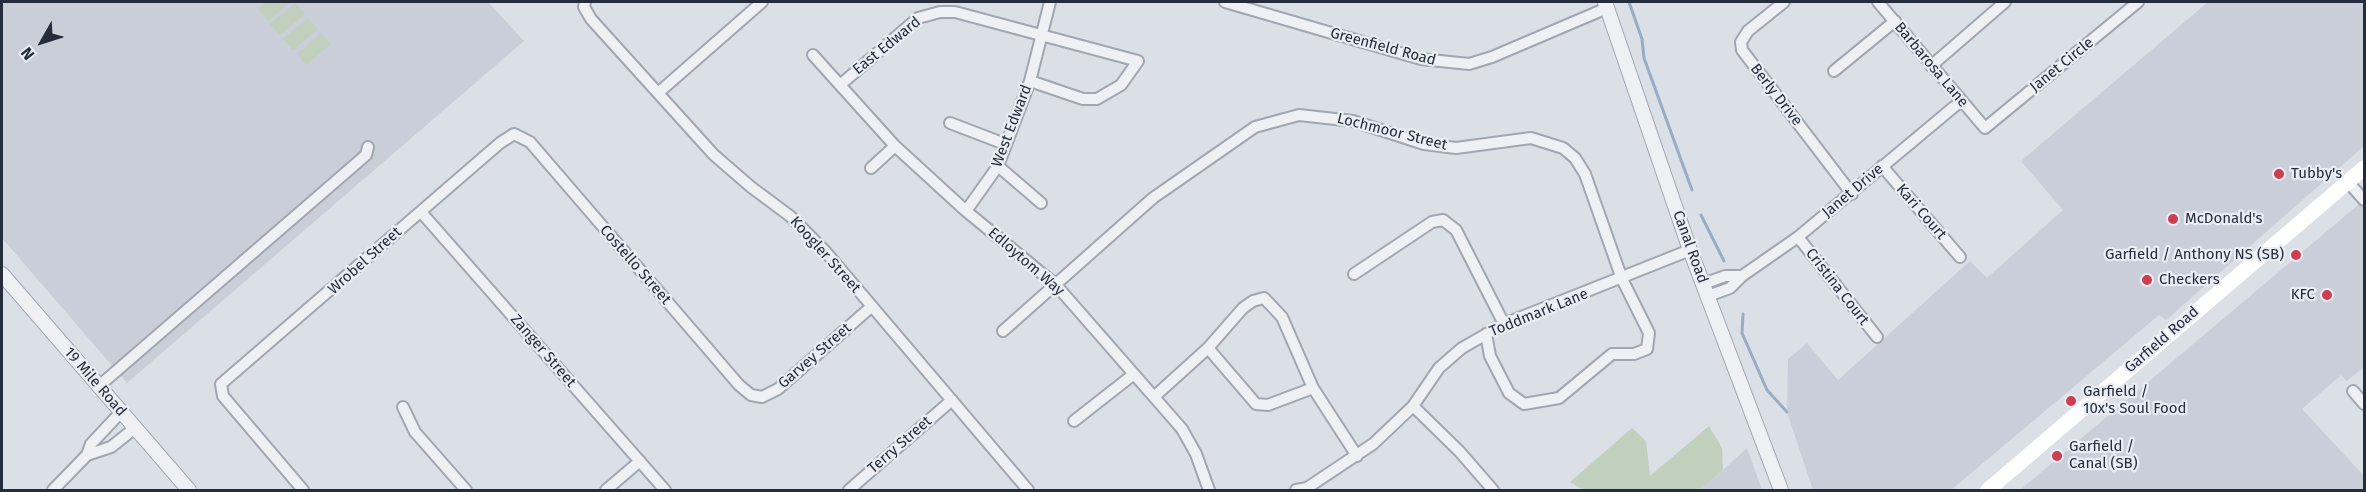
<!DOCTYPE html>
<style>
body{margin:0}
#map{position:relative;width:2366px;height:492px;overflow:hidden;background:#dbdfe6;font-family:"Fira Sans",sans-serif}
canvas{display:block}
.frame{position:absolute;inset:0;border:3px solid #252d3c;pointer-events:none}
.north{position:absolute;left:12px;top:12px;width:60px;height:60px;-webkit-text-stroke:4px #eaeef4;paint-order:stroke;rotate:231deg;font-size:16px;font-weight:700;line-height:24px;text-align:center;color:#252d3c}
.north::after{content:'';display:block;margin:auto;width:21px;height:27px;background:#252d3c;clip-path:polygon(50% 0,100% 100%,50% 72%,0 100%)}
</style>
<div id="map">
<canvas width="2366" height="492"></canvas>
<div class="frame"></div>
<div class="north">N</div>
</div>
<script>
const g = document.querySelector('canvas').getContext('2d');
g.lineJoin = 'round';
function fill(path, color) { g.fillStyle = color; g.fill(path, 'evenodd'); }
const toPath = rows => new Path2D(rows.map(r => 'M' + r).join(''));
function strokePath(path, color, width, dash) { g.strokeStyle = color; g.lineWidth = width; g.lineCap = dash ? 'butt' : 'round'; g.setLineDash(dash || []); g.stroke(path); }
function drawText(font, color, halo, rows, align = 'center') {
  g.font = font + ' "Fira Sans",sans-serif'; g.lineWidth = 4.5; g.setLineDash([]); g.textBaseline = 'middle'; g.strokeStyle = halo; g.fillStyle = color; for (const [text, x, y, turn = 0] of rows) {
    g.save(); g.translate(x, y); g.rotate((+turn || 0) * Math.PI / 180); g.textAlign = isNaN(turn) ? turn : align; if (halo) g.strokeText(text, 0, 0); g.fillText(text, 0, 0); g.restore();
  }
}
const built = toPath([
 [2,2,488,2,524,41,127,383,2,238],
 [2208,2,2364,2,2364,146,2166,320,2159,315,1951,490,1813,490,1787,412,1788,359,1807,343,1838,380,1970,261,1987,278,2063,210,2021,161],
 [2364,200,2364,367,2347,381,2341,375,2302,409,2364,476,2364,490,2020,490],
 [1747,448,1762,490,1700,490,1723,470]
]);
const green = toPath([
 [266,2,290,2,268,21,258,9],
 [295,3,305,14,280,35,270,24],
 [308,18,318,29,293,50,283,39],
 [321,33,331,44,306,65,297,54],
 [1709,426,1722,448,1723,470,1700,490,1584,490,1570,482,1632,428,1646,441,1650,476]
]);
const stream = toPath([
 [1629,2,1642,39,1644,58,1692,190],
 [1701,215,1724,261],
 [1743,314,1742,333,1767,390,1787,412]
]);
const minor = toPath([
 [585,2,584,7,591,19,714,155,751,187,790,216,825,251,1028,490],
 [1225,2,1421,59,1469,64,1492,57,1607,8],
 [1784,2,1748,31,1741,42,1742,50,1852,194],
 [1878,2,1985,128,2138,2],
 [813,55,895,146,966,211,1056,285,1182,429,1196,454,1209,490],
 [1931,66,2005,2],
 [1834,71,1895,21],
 [840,85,918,18,940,12,955,12,1138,61,1121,85,1097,99,1083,99,1030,81],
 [658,93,762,2],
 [950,123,1005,144],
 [998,166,1041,203],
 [1882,166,1960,257],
 [871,168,895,146],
 [2348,182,2364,200],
 [966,211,998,166,1030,81,1050,2],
 [421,212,665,490],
 [1798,237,1877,337],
 [1354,274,1432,222,1443,220,1456,230,1504,324],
 [1742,276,1798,237,1961,101],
 [1703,284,1725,276,1742,276,1730,288,1708,296],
 [1003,331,1153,198,1255,127,1299,115,1353,121,1424,144,1456,148,1531,138,1563,148,1575,158,1585,174,1622,279,1649,333,1647,349,1634,354,1612,354,1559,398,1524,404,1509,393,1490,356,1486,334],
 [1208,348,1256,404,1268,405,1313,388],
 [99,386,366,155,368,147],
 [2353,391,2364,404],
 [1155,396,1208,348,1243,308,1253,301,1264,298,1282,317,1313,388,1357,456],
 [1413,406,1460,452,1493,490],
 [403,407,415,432,466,490],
 [121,412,91,444,87,455,111,447,135,428],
 [1074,421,1134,374],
 [53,490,87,455],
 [303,490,223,396,221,384,500,143,514,134,530,142,739,385,751,395,762,397,778,389,871,307],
 [606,490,640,461],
 [849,490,952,400],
 [1296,490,1307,488,1373,444,1413,406,1439,368,1462,348,1504,324,1690,250]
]);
const tertiary = toPath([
 [1605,2,1690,250,1781,490],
 [2,274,189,490]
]);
const secondary = toPath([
 [1988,490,2364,168]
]);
const markers = [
 [2279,174,6,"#ce3e50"],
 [2173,219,6,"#ce3e50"],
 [2296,255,6,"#ce3e50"],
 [2147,280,6,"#ce3e50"],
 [2327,295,6,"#ce3e50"],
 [2071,401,6,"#ce3e50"],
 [2057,456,6,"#ce3e50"]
];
const streetNames = [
 ["East Edward",887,46,-39],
 ["Greenfield Road",1383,47,15],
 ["Barbarosa Lane",1931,65,50],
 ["Janet Circle",2062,65,-39],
 ["Berly Drive",1776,95,52],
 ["West Edward",1012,126,-69],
 ["Lochmoor Street",1392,132,14],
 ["Janet Drive",1853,191,-40],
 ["Kari Court",1921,212,49],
 ["Canal Road",1690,247,70],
 ["Koogler Street",825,255,48],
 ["Wrobel Street",365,261,-42],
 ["Edloytom Way",1026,262,41],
 ["Costello Street",635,265,49],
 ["Cristina Court",1837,287,52],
 ["Toddmark Lane",1539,313,-22],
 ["Garfield Road",2162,340,-41],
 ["Zanger Street",543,351,49],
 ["Garvey Street",815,356,-41],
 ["19 Mile Road",95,382,49],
 ["Terry Street",900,445,-41]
];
const poiNames = [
 ["Tubby's",2291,174],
 ["McDonald's",2185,219],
 ["Garfield / Anthony NS (SB)",2284,255,"right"],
 ["Checkers",2159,280],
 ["KFC",2315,295,"right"],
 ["Garfield /",2083,392],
 ["10x's Soul Food",2083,409],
 ["Garfield /",2069,447],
 ["Canal (SB)",2069,464]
];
fill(built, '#c9ced8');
fill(green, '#c1d0bc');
strokePath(stream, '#96acc7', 3);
strokePath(minor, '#a1a6b0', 14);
strokePath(tertiary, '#a1a6b0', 16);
strokePath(minor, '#eef0f4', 10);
strokePath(tertiary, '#eef0f4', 14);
strokePath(secondary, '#fff', 15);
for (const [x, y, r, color] of markers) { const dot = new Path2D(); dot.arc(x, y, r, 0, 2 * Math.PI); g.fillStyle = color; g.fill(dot); strokePath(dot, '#eaeef4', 2); }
drawText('15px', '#252d3c', '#eaeef4', streetNames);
drawText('15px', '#252d3c', '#eaeef4', poiNames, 'left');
</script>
